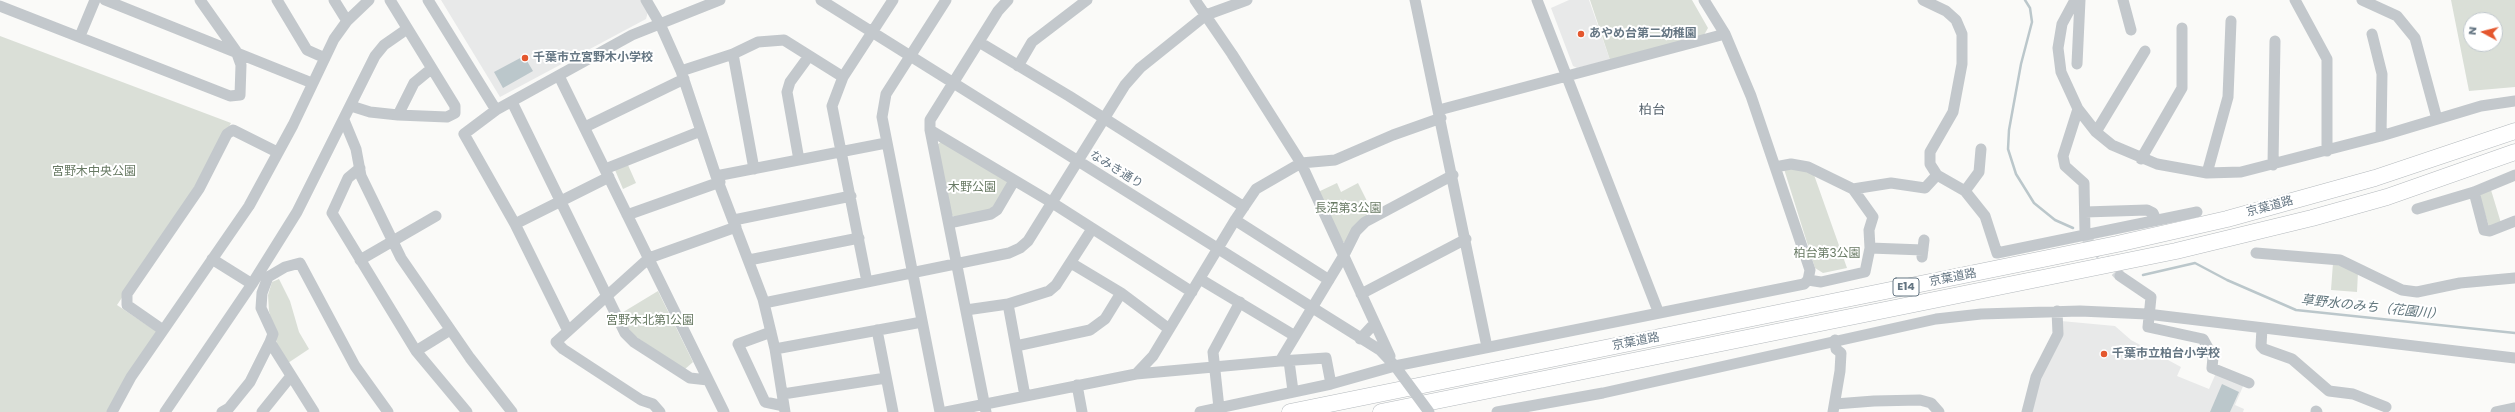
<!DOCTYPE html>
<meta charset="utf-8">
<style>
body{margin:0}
#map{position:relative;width:2515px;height:412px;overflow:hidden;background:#fafaf8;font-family:Poppins,sans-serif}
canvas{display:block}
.north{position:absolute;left:2463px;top:12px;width:40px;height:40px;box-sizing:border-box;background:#fff;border:1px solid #c1c8cd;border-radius:50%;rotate:277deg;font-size:11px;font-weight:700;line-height:16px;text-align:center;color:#657683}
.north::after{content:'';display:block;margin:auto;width:14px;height:18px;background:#e4572e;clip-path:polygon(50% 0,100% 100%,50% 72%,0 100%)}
</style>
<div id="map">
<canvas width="2515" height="412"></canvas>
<div class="north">N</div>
</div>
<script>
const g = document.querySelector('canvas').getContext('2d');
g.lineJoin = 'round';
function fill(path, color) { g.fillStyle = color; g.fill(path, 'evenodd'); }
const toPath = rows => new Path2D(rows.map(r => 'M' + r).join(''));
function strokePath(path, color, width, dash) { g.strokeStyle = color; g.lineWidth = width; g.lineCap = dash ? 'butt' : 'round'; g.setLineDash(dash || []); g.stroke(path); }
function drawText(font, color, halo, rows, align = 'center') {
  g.font = font + ' Poppins,"Noto Sans JP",sans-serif'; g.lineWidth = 4; g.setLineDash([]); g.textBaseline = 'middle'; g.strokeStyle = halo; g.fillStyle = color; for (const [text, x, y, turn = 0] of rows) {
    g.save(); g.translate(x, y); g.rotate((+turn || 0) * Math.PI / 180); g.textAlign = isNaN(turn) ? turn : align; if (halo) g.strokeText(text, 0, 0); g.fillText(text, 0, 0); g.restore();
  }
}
const built = toPath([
 [441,0,641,0,648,12,646,19,500,97],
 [1569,0,1589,0,1610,60,1577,68,1573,66,1551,8],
 [2061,321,2115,326,2131,340,2181,367,2177,376,2209,389,2216,373,2244,384,2235,405,2244,409,2243,412,2030,412,2039,377]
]);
const green = toPath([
 [1590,0,1692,0,1708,28,1704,35,1610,60],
 [2451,0,2515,0,2515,87,2469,91],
 [2471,20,2495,20,2495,44,2471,44],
 [0,36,231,123,201,180,117,305,159,333,108,412,0,412],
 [943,140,1010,179,994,210,956,218,950,214,936,146],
 [628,165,636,183,623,189,615,170],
 [1796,168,1813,172,1847,268,1823,273,1815,268,1784,169],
 [1337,183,1341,192,1358,183,1373,213,1347,242,1343,242,1318,192],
 [2491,190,2501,223,2489,227,2479,194],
 [2333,263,2358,272,2357,292,2331,290],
 [279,279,290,301,299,332,309,349,288,363,278,348,269,311,268,295,272,282],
 [658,291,693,362,684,370,632,334,620,314]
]);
const water = toPath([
 [524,56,533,71,503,88,494,72],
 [2222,384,2239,392,2230,412,2210,412]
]);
const stream = toPath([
 [2025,0,2030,8,2032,22,2021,64,2009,130,2008,149,2016,174,2034,203,2055,220,2073,228],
 [2143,275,2195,263,2227,280,2296,310,2515,333]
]);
const minorTunnel = toPath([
 [2085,233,2088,240,2120,276]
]);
const minor = toPath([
 [105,0,312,83],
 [277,0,307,50,325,58],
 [334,0,347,21],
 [428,0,496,110],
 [646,0,660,24,681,71,716,176,763,299,775,349,785,412],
 [821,0,1380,350,1395,366],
 [1195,0,1232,54,1301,163,1390,356],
 [1415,0,1487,347],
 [1537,0,1658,311],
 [1923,0,1946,11,1956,20,1962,34,1962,64,1953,112,1930,152,1930,164,1937,175,1965,191,1985,216,1997,253,2197,212],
 [2075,0,2062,24,2058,48,2061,72,2078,109,2096,132,2112,145,2157,164,2207,173,2241,172,2381,136,2481,106,2515,101],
 [2123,0,2131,30],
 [2295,0,2327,59,2327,151],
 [2362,0,2397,16,2415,38,2437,119],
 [0,6,230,96,240,95,241,65,236,51,200,0],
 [2372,34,2382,74,2381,136],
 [80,36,95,0],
 [979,42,1069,96,1244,207],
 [733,54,754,169],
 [2077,64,2080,0],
 [1018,66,1032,42,1087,0],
 [681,71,733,54,758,42,784,40,843,77],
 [559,76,724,412],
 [512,102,625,333,634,342,690,378,708,380],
 [351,106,370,112,398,115,447,117,455,113,455,106,390,0],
 [2078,109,2063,156,2065,166,2084,183,2085,233],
 [1439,110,1725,34],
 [398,115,414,83,431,69],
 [344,120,356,149,361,176,401,258,470,358,512,412],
 [585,127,684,79],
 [930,130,1051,202,1192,292],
 [2096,132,2145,51],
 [2141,159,2182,88,2182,28],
 [799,160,787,92,790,82,809,56],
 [2273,165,2275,41],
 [1775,167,1791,164,1808,167,1853,189,1873,217,1869,230,1870,248,1865,272,1821,282,1808,280],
 [360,168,348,178,332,213,416,351,450,330],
 [605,169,701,131],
 [2207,173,2228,97,2231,21],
 [716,176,886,143],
 [1853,189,1891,183,1925,188,1937,175],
 [1965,191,1979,172,1981,149],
 [2474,192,2484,230,2490,231,2515,221],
 [2417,209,2474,192,2515,175],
 [2085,212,2147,210,2153,213,2156,220],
 [627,215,720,182],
 [734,220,851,196],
 [1235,220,1329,280],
 [949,223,991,214,997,210,1014,181],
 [515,224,609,177],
 [1870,248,1923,250],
 [2256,253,2340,260,2402,290,2417,292,2460,283,2515,278],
 [1922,257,1924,240],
 [212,259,252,284],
 [360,260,436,216],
 [749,260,859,238],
 [1071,263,1121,293,1169,329],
 [2120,276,2151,297,2148,327,2203,339,2213,357,2212,368,2249,383],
 [1200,279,1295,336],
 [867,282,832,106,843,77,893,0],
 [1361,294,1466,239],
 [764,303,1009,253,1020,248,1028,241,1125,85,1140,68,1206,15,1247,0],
 [1008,304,1025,396],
 [966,310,1008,304,1049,291,1056,285,1092,229],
 [2262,328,2261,346,2264,349,2292,359,2329,391,2353,394,2386,407],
 [163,330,127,305,127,294,199,189,227,134,233,130,277,152],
 [877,330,893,412],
 [568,331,515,224,464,134,496,110,632,35,720,0],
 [771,332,738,344,765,402,784,406],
 [1360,339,1374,324],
 [270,342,314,412],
 [1016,346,1090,330,1105,319,1121,293],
 [775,349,922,322],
 [416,351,467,412],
 [1280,361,1344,255,1356,231,1365,222,1453,175],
 [1289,361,1293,391],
 [1136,374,1153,356,1235,220,1256,189,1301,163,1335,160,1393,135,1441,118],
 [1077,385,1082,412],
 [783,394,886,378],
 [1835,404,1874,401,1920,400,1931,403,1939,412],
 [1219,408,1213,352,1240,302],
 [2316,411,2317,412],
 [112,412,131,377,249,206,293,125,334,39,347,21,369,0],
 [165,412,252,284,297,212,375,56,384,45,407,29],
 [222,412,229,408,250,382,270,342,273,334,261,308,262,293,268,277,285,267,300,263,355,366,388,412],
 [262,412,291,376],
 [660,412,653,404,641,400,563,349,556,342,649,258,736,227],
 [940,412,882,117,886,94,946,0],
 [946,412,1136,374,1280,361,1326,358,1331,384],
 [986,412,930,130,930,120,998,11,1008,0],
 [1200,412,1331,384,1395,366,1804,284,1808,280,1810,270,1751,96,1725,34,1704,0],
 [1497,412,1603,393,1936,319,1981,314,2080,311,2147,314,2515,358],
 [1833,412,1840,371,1841,353,1836,349,1835,340],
 [2027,412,2036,377,2058,334,2057,311],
 [2496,412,2515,408]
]);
const highway = toPath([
 [1290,412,2117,244,2227,219,2375,178,2515,131],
 [1381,412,2176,251,2312,218,2387,197,2515,152]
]);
const minorBridge = toPath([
 [1395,366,1429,412]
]);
const markers = [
 [1581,34,4,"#e4572e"],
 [525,58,4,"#e4572e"],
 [2104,354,4,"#e4572e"]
];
const shields = [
 [1906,287,26]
];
const shieldNames = [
 ["E14",1906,287]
];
const poiNames = [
 ["あやめ台第二幼稚園",1589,34],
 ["千葉市立宮野木小学校",533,58],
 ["千葉市立柏台小学校",2112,354]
];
const streetNames = [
 ["なみき通り",1116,170,32],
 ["京葉道路",2270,207,-15],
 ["京葉道路",1953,278,-11],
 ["京葉道路",1636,342,-11]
];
const parkNames = [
 ["宮野木中央公園",94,172],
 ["木野公園",972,188],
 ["長沼第3公園",1348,209],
 ["柏台第3公園",1827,254],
 ["宮野木北第1公園",650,321]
];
const neighbourhoodNames = [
 ["柏台",1652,111]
];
const waterNames = [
 ["草野水のみち（花園川）",2372,308,6]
];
fill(built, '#e8e9e9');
fill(green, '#dadfd7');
fill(water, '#bbc7cb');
strokePath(stream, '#bbc7cb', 2.5);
strokePath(minorTunnel, '#d5d9db', 11, [11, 5.5]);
strokePath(highway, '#b4b9bd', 17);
strokePath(minor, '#c3c8cc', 11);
strokePath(highway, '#fff', 16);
strokePath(minorBridge, '#c3c8cc', 11);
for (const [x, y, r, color] of markers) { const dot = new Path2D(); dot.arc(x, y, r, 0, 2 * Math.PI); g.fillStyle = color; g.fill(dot); strokePath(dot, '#fff', 1.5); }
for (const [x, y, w] of shields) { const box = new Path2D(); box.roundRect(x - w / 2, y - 9, w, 18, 3); g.fillStyle = '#fff'; g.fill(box); strokePath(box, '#657683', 1); }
drawText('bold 11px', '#657683', null, shieldNames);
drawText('bold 12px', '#657683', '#fff', poiNames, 'left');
drawText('12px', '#657683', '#fff', streetNames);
drawText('12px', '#687a64', '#fff', parkNames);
drawText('13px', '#57646e', '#fff', neighbourhoodNames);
drawText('italic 13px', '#60757c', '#fff', waterNames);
</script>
